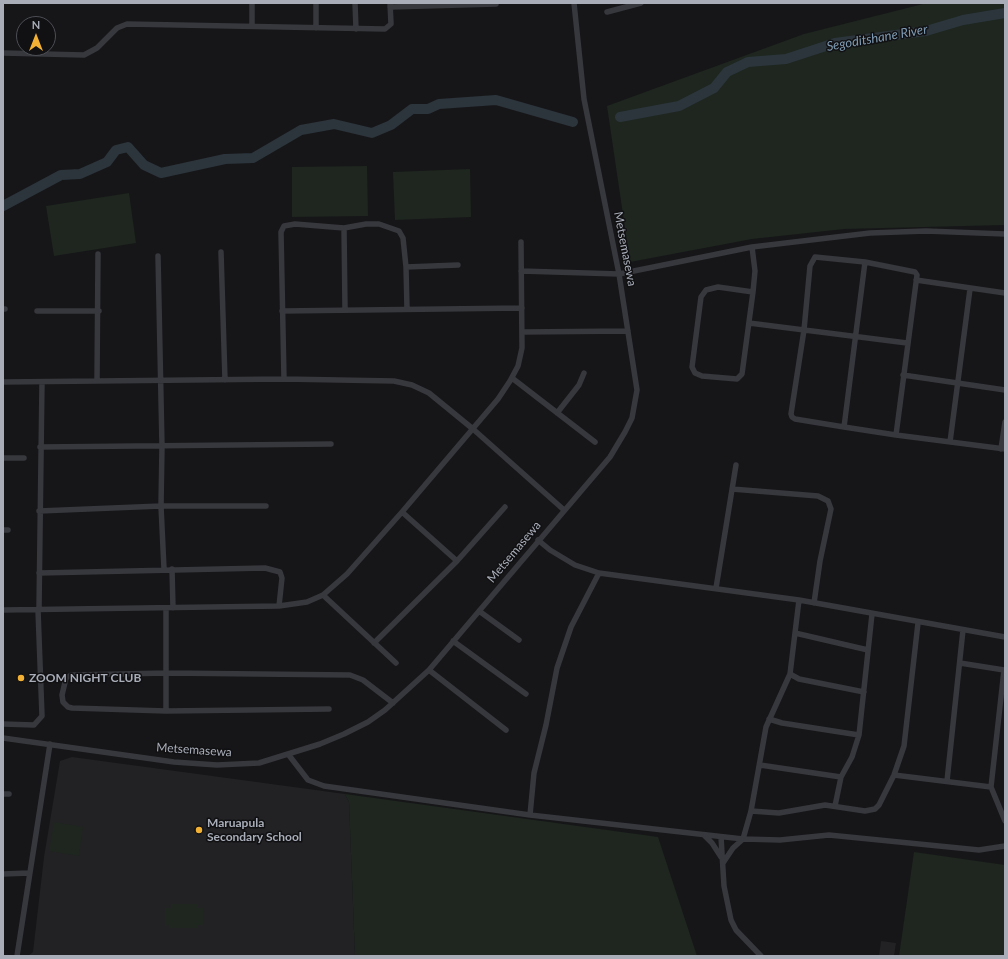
<!DOCTYPE html>
<style>
body{margin:0}
#map{position:relative;width:1008px;height:959px;overflow:hidden;background:#161618;font-family:Lato,sans-serif}
canvas{display:block}
.frame{position:absolute;inset:0;border:4px solid #a8adb8;pointer-events:none}
.north{position:absolute;left:16px;top:16px;width:40px;height:40px;box-sizing:border-box;background:#111113;border:1px solid #4d4f55;border-radius:50%;rotate:0deg;font-size:11px;font-weight:700;line-height:16px;text-align:center;color:#a8adb8}
.north::after{content:'';display:block;margin:auto;width:14px;height:18px;background:#f2b134;clip-path:polygon(50% 0,100% 100%,50% 72%,0 100%)}
</style>
<div id="map">
<canvas width="1008" height="959"></canvas>
<div class="frame"></div>
<div class="north">N</div>
</div>
<script>
const g = document.querySelector('canvas').getContext('2d');
g.lineJoin = 'round';
function fill(path, color) { g.fillStyle = color; g.fill(path, 'evenodd'); }
const toPath = rows => new Path2D(rows.map(r => 'M' + r).join(''));
function strokePath(path, color, width, dash) { g.strokeStyle = color; g.lineWidth = width; g.lineCap = dash ? 'butt' : 'round'; g.setLineDash(dash || []); g.stroke(path); }
function drawText(font, color, halo, rows, align = 'center') {
  g.font = font + ' Lato,sans-serif'; g.lineWidth = 3; g.setLineDash([]); g.textBaseline = 'middle'; g.strokeStyle = halo; g.fillStyle = color; for (const [text, x, y, turn = 0] of rows) {
    g.save(); g.translate(x, y); g.rotate((+turn || 0) * Math.PI / 180); g.textAlign = isNaN(turn) ? turn : align; if (halo) g.strokeText(text, 0, 0); g.fillText(text, 0, 0); g.restore();
  }
}
const built = toPath([
 [72,757,345,794,349,802,355,956,28,956,33,952,44,857,60,761],
 [881,941,896,943,894,956,879,956]
]);
const green = toPath([
 [927,3,1005,3,1005,225,844,229,752,239,630,262,607,106,804,34],
 [367,166,368,216,292,217,292,167],
 [470,169,471,217,395,220,393,172],
 [129,193,136,243,54,256,46,206],
 [345,794,658,837,697,956,355,956,349,802],
 [54,822,83,827,79,856,49,851],
 [914,852,1005,865,1005,956,899,956],
 [171,904,198,904,198,908,203,908,203,925,198,925,198,928,169,928,169,925,165,925,165,908,171,908]
]);
const river = toPath([
 [620,117,679,106,714,88,727,72,748,62,786,59,835,43,926,31,963,20,1005,13],
 [3,206,61,175,80,174,107,162,116,150,128,147,144,165,161,173,225,159,253,158,301,130,334,124,372,133,391,125,412,109,428,109,439,104,496,100,573,122]
]);
const minor = toPath([
 [252,3,252,26],
 [316,3,316,28],
 [355,3,356,29],
 [390,7,496,4],
 [607,12,641,3],
 [3,53,84,55,97,48,117,28,127,24,385,29,391,24,390,3],
 [344,228,345,309],
 [752,247,755,271,753,292],
 [221,252,225,380],
 [158,256,162,446,161,506,164,569],
 [406,267,458,265],
 [521,271,619,274,752,247,870,233,926,231,1005,234],
 [916,280,1005,293],
 [718,287,753,292,742,374,737,379,702,376,695,373,692,367,701,297,706,290,718,287],
 [3,309,5,309],
 [37,311,99,311],
 [282,311,522,308],
 [749,323,907,343],
 [522,332,628,331],
 [903,375,1005,390],
 [512,378,595,442],
 [284,379,281,232,284,226,295,224,344,228,366,224,379,224,399,231,403,238,406,267,407,309],
 [97,381,98,254],
 [3,382,284,379,394,381,412,385,429,393,473,429,564,510],
 [557,413,579,385,584,373],
 [844,427,865,262],
 [896,435,917,275,915,272,865,262,815,257,810,266,804,330,791,414,792,417,795,419,844,427,896,435,1005,449],
 [950,442,970,289],
 [40,447,331,444],
 [1001,449,1005,422],
 [3,458,24,458],
 [732,489,818,496,828,501,831,509,820,561,814,603],
 [39,511,161,506,266,506],
 [402,512,457,561],
 [3,530,8,530],
 [538,540,550,550,575,565,599,573,799,600,1005,637],
 [172,569,173,608],
 [39,573,265,568,280,572,282,578,279,606],
 [716,588,736,465],
 [323,595,396,663],
 [799,600,790,674,799,679,864,692],
 [166,608,166,711],
 [39,609,42,382],
 [3,610,279,606,307,602,323,595,347,574,402,512,498,399,510,381,518,366,522,348,521,242],
 [479,611,519,640],
 [795,633,868,650],
 [453,641,526,694],
 [374,643,457,561,505,507],
 [960,663,1004,670,991,787,1005,821],
 [429,670,506,730],
 [329,709,166,711,72,708,68,707,63,702,62,695,66,678,71,675,167,673,350,675,363,680,393,703],
 [769,719,782,723,859,735],
 [3,724,34,725,42,716,38,610],
 [3,738,174,762,217,765,259,763,320,744,344,734,368,722,385,710,429,670,610,457,625,432,632,418,637,390,619,274,584,99,574,3],
 [288,754,308,780,324,786,530,815,743,839,780,840,829,835,979,850,1005,846],
 [760,765,841,777],
 [894,775,991,787],
 [947,781,963,630],
 [3,794,9,794],
 [835,806,841,777,852,757,859,735,872,614],
 [751,811,779,813,825,805,865,811,875,809,879,805,894,775,904,746,918,623],
 [530,815,534,773,546,725,557,668,571,627,599,573],
 [704,835,712,843,721,857],
 [721,837,724,886,731,920,736,930,761,956],
 [723,863,733,848,743,839,751,811,766,727,790,674],
 [3,874,29,873],
 [17,956,50,744]
]);
const markers = [
 [21,678,4,"#f2b134"],
 [199,830,4,"#f2b134"]
];
const streetNames = [
 ["Metsemasewa",625,249,79],
 ["Metsemasewa",514,552,-50],
 ["Metsemasewa",194,750,4]
];
const poiNames = [
 ["ZOOM NIGHT CLUB",29,678],
 ["Maruapula",207,823],
 ["Secondary School",207,837]
];
const waterNames = [
 ["Segoditshane River",877,38,-10]
];
fill(built, '#222225');
fill(green, '#1e261f');
strokePath(river, '#2c353c', 10);
strokePath(minor, '#37383d', 5.5);
for (const [x, y, r, color] of markers) { const dot = new Path2D(); dot.arc(x, y, r, 0, 2 * Math.PI); g.fillStyle = color; g.fill(dot); strokePath(dot, '#111113', 1.5); }
drawText('12px', '#a8adb8', '#111113', streetNames);
drawText('bold 12px', '#a8adb8', '#111113', poiNames, 'left');
drawText('italic 13px', '#7f9bb3', '#111113', waterNames);
</script>
